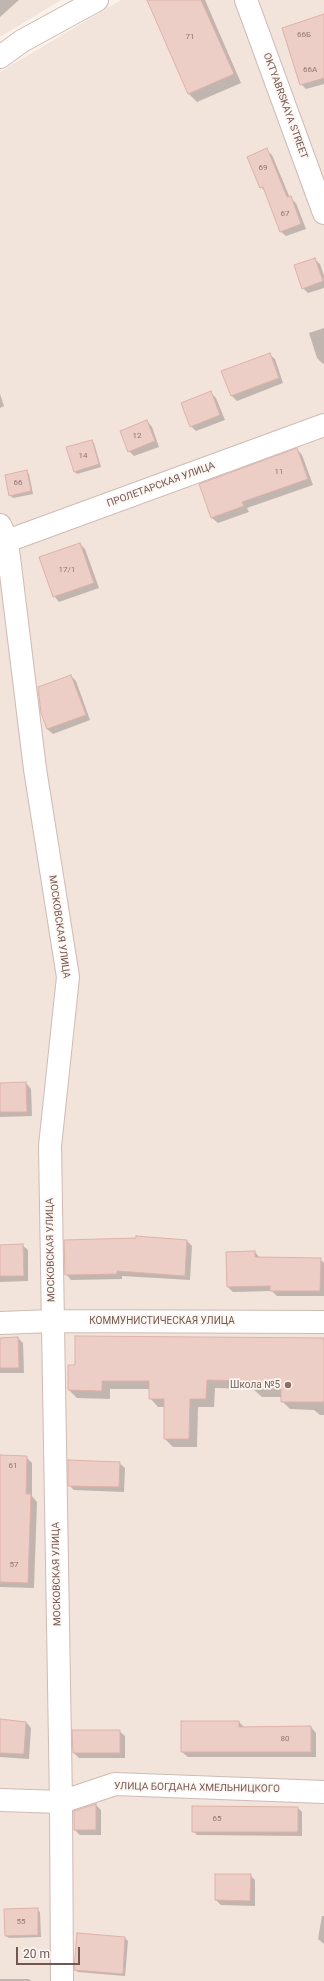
<!DOCTYPE html>
<meta charset="utf-8">
<style>
body{margin:0}
#map{position:relative;width:324px;height:1981px;overflow:hidden;background:#fbf2ec;font-family:Roboto,sans-serif}
canvas{display:block}
.scale{position:absolute;left:16px;top:1947px;width:64px;height:18px;box-sizing:border-box;border:2px solid #745651;border-top:0;padding-left:5px;font-size:12px;line-height:14px;white-space:nowrap;color:#745651;-webkit-text-stroke:3px #fdf7f3;paint-order:stroke}
</style>
<div id="map">
<canvas width="324" height="1981"></canvas>
<div class="scale">20 m</div>
</div>
<script>
const g = document.querySelector('canvas').getContext('2d');
g.lineJoin = 'round';
function fill(path, color) { g.fillStyle = color; g.fill(path, 'evenodd'); }
const toPath = rows => new Path2D(rows.map(r => 'M' + r).join(''));
function strokePath(path, color, width, dash) { g.strokeStyle = color; g.lineWidth = width; g.lineCap = dash ? 'butt' : 'round'; g.setLineDash(dash || []); g.stroke(path); }
function drawText(font, color, halo, rows, align = 'center') {
  g.font = font + ' Roboto,sans-serif'; g.lineWidth = 3.5; g.setLineDash([]); g.textBaseline = 'middle'; g.strokeStyle = halo; g.fillStyle = color; for (const [text, x, y, turn = 0] of rows) {
    g.save(); g.translate(x, y); g.rotate((+turn || 0) * Math.PI / 180); g.textAlign = isNaN(turn) ? turn : align; if (halo) g.strokeText(text, 0, 0); g.fillText(text, 0, 0); g.restore();
  }
}
const residential = toPath([
 [0,0,61,0,0,37],
 [121,0,324,0,324,1981,0,1981,0,72]
]);
const shadow = toPath([
 [0,0,19,0,0,17],
 [148,0,205,0,241,83,197,102,189,94],
 [324,15,324,84,306,89,301,84],
 [266,150,272,155,290,198,296,203,306,229,286,236,280,231,266,192,261,187],
 [314,259,320,264,324,276,324,288,308,293,303,288],
 [324,328,324,363,323,364,317,358,309,333],
 [269,354,275,359,283,383,237,401,231,395],
 [211,393,216,398,225,420,196,431,191,426],
 [0,394,4,406,0,408],
 [147,421,152,427,159,447,134,456,129,451],
 [92,441,94,443,101,467,77,474,74,471],
 [297,449,302,455,313,485,247,508,249,512,218,523,212,518,200,485],
 [26,471,29,474,33,494,13,498,10,495],
 [80,544,85,549,99,588,59,602,54,596],
 [71,676,76,681,90,720,53,734,47,729],
 [26,1083,31,1089,32,1116,0,1117,0,1084],
 [187,1241,192,1246,190,1280,122,1276,122,1279,71,1280,66,1274],
 [22,1245,28,1250,28,1281,0,1282,0,1246],
 [255,1252,260,1258,320,1259,324,1263,324,1296,277,1296,272,1291,233,1292,228,1287,227,1253],
 [18,1338,23,1343,24,1373,0,1373,0,1339],
 [324,1339,324,1415,320,1415,314,1410,290,1409,282,1401,282,1397,262,1397,253,1389,215,1388,214,1407,198,1407,197,1447,173,1447,165,1439,165,1407,158,1407,150,1398,150,1389,110,1389,110,1399,77,1398,69,1390,69,1366],
 [0,1456,26,1457,32,1463,32,1496,37,1502,34,1588,0,1587],
 [119,1463,125,1468,124,1492,74,1490,69,1485],
 [0,1720,26,1722,31,1728,29,1759,0,1757],
 [239,1722,245,1728,311,1727,316,1733,316,1757,188,1757,182,1752],
 [119,1731,125,1736,125,1758,79,1758,74,1753],
 [96,1805,101,1810,101,1835,80,1835,75,1830,75,1812],
 [298,1808,302,1812,302,1836,197,1835,193,1831],
 [250,1875,255,1880,255,1906,221,1905,216,1900],
 [37,1909,40,1912,41,1937,9,1938,6,1936],
 [322,1916,324,1916,324,1944,318,1939],
 [78,1934,125,1938,128,1941,125,1976,78,1972,75,1970],
 [0,1979,29,1979,31,1981,0,1981]
]);
const building = toPath([
 [147,0,201,0,234,74,188,94,147,0],
 [324,14,324,78,300,85,282,28,324,14],
 [267,148,287,197,291,196,301,224,280,232,263,187,260,188,247,157,267,148],
 [315,258,323,281,302,289,294,265,315,258],
 [270,353,279,378,231,396,221,371,270,353],
 [211,391,220,415,190,427,181,403,211,391],
 [147,420,155,441,128,452,120,431,147,420],
 [92,440,99,464,74,472,66,447,92,440],
 [297,448,308,479,242,502,244,506,211,518,199,484,297,448],
 [27,470,31,491,9,496,5,475,27,470],
 [80,543,94,583,53,597,39,557,80,543],
 [71,675,86,715,47,729,41,713,38,687,71,675],
 [26,1082,27,1112,0,1112,0,1083,26,1082],
 [136,1236,187,1240,185,1276,117,1271,117,1274,65,1275,64,1240,136,1238,136,1236],
 [23,1244,24,1276,0,1276,0,1245,23,1244],
 [255,1251,255,1257,321,1258,320,1291,270,1291,270,1286,227,1287,226,1252,255,1251],
 [75,1336,324,1338,324,1402,281,1402,281,1389,252,1389,252,1381,207,1380,206,1399,190,1399,189,1439,164,1439,164,1399,149,1399,149,1381,102,1381,102,1391,68,1390,68,1365,75,1365,75,1336],
 [18,1337,19,1368,0,1368,0,1338,18,1337],
 [0,1455,27,1456,26,1494,31,1494,28,1583,0,1582,0,1455],
 [68,1460,120,1462,119,1487,68,1486,68,1460],
 [0,1719,26,1722,24,1754,0,1753,0,1719],
 [181,1721,239,1721,239,1727,311,1726,311,1752,181,1752,181,1721],
 [72,1730,120,1730,120,1753,73,1753,72,1730],
 [96,1804,96,1830,74,1830,74,1811,96,1804],
 [192,1806,298,1807,298,1832,192,1832,192,1806],
 [215,1874,251,1874,250,1901,215,1900,215,1874],
 [38,1908,38,1935,5,1936,4,1909,38,1908],
 [77,1933,125,1937,123,1974,74,1970,77,1933]
]);
const minor = toPath([
 [246,0,324,213],
 [0,57,22,41,97,0],
 [0,525,7,541,35,769,68,977,50,1146,61,1802,62,1981],
 [0,546,7,541,324,425],
 [0,1323,52,1321,324,1322],
 [0,1800,61,1802,115,1784,324,1792]
]);
const markers = [
 [288,1385,4,"#8d6e63"]
];
const numberNames = [
 ["66Б",304,35],
 ["71",190,37],
 ["66А",310,70],
 ["69",263,168],
 ["67",285,214],
 ["12",137,436],
 ["14",83,456],
 ["11",279,472],
 ["66",18,483],
 ["17/1",67,570],
 ["61",13,1466],
 ["57",14,1565],
 ["80",285,1739],
 ["65",217,1819],
 ["55",21,1922]
];
const streetNames = [
 ["OKTYABRSKAYA STREET",285,106,70],
 ["ПРОЛЕТАРСКАЯ УЛИЦА",161,485,-20],
 ["МОСКОВСКАЯ УЛИЦА",59,927,82],
 ["МОСКОВСКАЯ УЛИЦА",51,1250,-91],
 ["КОММУНИСТИЧЕСКАЯ УЛИЦА",162,1321],
 ["МОСКОВСКАЯ УЛИЦА",57,1574,-91],
 ["УЛИЦА БОГДАНА ХМЕЛЬНИЦКОГО",197,1788,1]
];
const educationNames = [
 ["Школа №5",280,1385]
];
fill(residential, '#f2e3db');
fill(shadow, '#0003');
fill(building, '#edcec7');
strokePath(building, '#deb2a9', 1);
strokePath(minor, '#cebbb5', 24);
strokePath(minor, '#fff', 22);
for (const [x, y, r, color] of markers) { const dot = new Path2D(); dot.arc(x, y, r, 0, 2 * Math.PI); g.fillStyle = color; g.fill(dot); strokePath(dot, '#fdf7f3', 1.5); }
drawText('8px', '#92746e', null, numberNames);
drawText('10px', '#745651', '#fdf7f3', streetNames);
drawText('10px', '#785e54', '#fdf7f3', educationNames, 'right');
</script>
